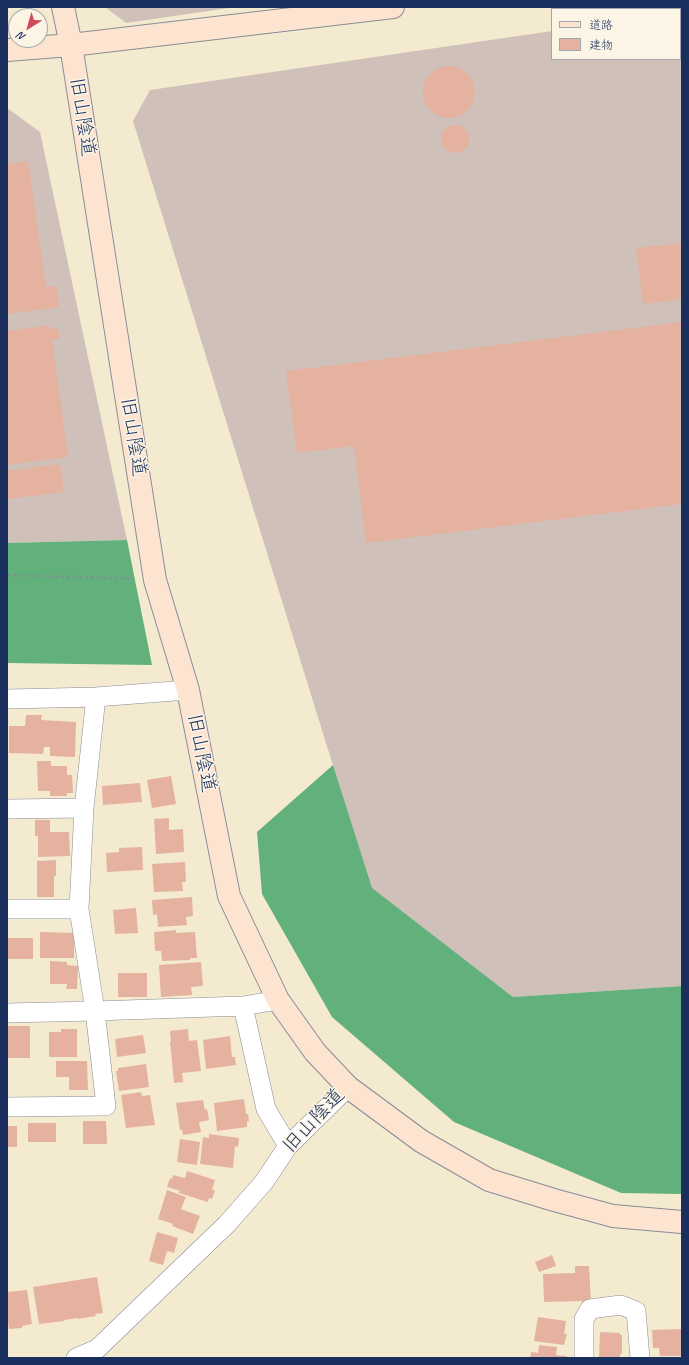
<!DOCTYPE html>
<meta charset="utf-8">
<style>
body{margin:0}
#map{position:relative;width:689px;height:1365px;overflow:hidden;background:#f4ead0;font-family:Caveat,"Klee One",sans-serif}
canvas{display:block}
.frame{position:absolute;inset:0;border:8px solid #1b2f5e;pointer-events:none}
.legend{position:absolute;left:551px;top:8px;width:130px;height:52px;box-sizing:border-box;background:#fcf5e5;border:1px solid #a2a6af;margin:0;padding:5px 7px;list-style:none;font-size:12px;color:#1b2f5e}
.legend li{display:flex;align-items:center;gap:8px;height:20px}
.legend b{width:20px;border:1px solid #a2a6af}
.north{position:absolute;left:8px;top:8px;width:40px;height:40px;box-sizing:border-box;background:#fcf5e5;border:1px solid #a2a6af;border-radius:50%;rotate:217deg;font-size:11px;font-weight:700;line-height:16px;text-align:center;color:#1b2f5e}
.north::after{content:'';display:block;margin:auto;width:14px;height:18px;background:#d1495b;clip-path:polygon(50% 0,100% 100%,50% 72%,0 100%)}
</style>
<div id="map">
<canvas width="689" height="1365"></canvas>
<div class="frame"></div>
<ul class="legend">
<li><b style="height:5px;background:#fde4d1"></b>道路</li>
<li><b style="height:11px;background:#e5b2a0"></b>建物</li>
</ul>
<div class="north">N</div>
</div>
<script>
const g = document.querySelector('canvas').getContext('2d');
g.lineJoin = 'round';
function fill(path, color) { g.fillStyle = color; g.fill(path, 'evenodd'); }
const toPath = rows => new Path2D(rows.map(r => 'M' + r).join(''));
function strokePath(path, color, width, dash) { g.strokeStyle = color; g.lineWidth = width; g.lineCap = dash ? 'butt' : 'round'; g.setLineDash(dash || []); g.stroke(path); }
function drawText(font, color, halo, rows, align = 'center') {
  g.font = font + ' Caveat,"Klee One",sans-serif'; g.lineWidth = 3; g.setLineDash([]); g.textBaseline = 'middle'; g.strokeStyle = halo; g.fillStyle = color; for (const [text, x, y, turn = 0] of rows) {
    g.save(); g.translate(x, y); g.rotate((+turn || 0) * Math.PI / 180); g.textAlign = isNaN(turn) ? turn : align; if (halo) g.strokeText(text, 0, 0); g.fillText(text, 0, 0); g.restore();
  }
}
const industrial = toPath([
 [105,7,236,7,126,23],
 [680,12,682,12,682,986,513,997,371,888,133,121,150,90,552,31,552,59,680,59],
 [7,108,40,132,127,540,7,543]
]);
const forest = toPath([
 [127,540,152,665,7,663,7,543],
 [333,765,372,888,513,997,682,986,682,1194,621,1193,454,1122,332,1017,262,894,257,832]
]);
const building = toPath([
 '423 92a26 26 0 1 1 52 0a26 26 0 1 1-52 0Z',
 '441 139a14 14 0 1 1 28 0a14 14 0 1 1-28 0Z',
 [28,161,46,287,56,286,59,307,7,314,7,164],
 [682,243,682,299,643,304,636,248],
 [682,322,682,504,366,543,354,446,297,453,286,371],
 [50,325,50,329,58,328,60,339,52,339,68,457,7,465,7,331],
 [60,464,64,492,7,499,7,471],
 [26,715,42,715,41,720,76,722,75,757,50,756,50,747,44,747,43,754,9,753,9,726,25,726],
 [37,761,51,761,51,766,67,766,67,775,72,775,73,793,67,793,67,796,50,796,50,791,38,791],
 [171,776,176,804,152,808,147,780],
 [140,783,142,802,103,805,102,786],
 [169,818,169,830,183,829,184,852,156,854,154,819],
 [35,820,50,820,50,832,69,832,70,856,38,857,38,836,35,836],
 [142,847,143,870,107,872,106,853,119,852,119,848],
 [56,860,56,876,54,876,54,897,37,897,37,861],
 [185,862,186,882,182,882,183,891,154,892,152,864],
 [192,897,193,916,186,917,187,925,158,927,157,914,153,915,152,900],
 [136,908,138,933,115,934,113,910],
 [176,930,176,933,195,932,197,958,190,958,190,960,162,961,161,951,155,951,154,932],
 [40,932,74,933,74,958,40,958],
 [7,938,33,938,33,959,7,959],
 [50,961,67,962,67,965,78,966,77,989,66,989,67,984,50,984],
 [201,962,203,986,191,987,192,995,161,997,159,965],
 [118,973,147,973,147,997,118,997],
 [7,1026,30,1026,30,1058,7,1058],
 [61,1029,77,1029,77,1057,49,1057,49,1032,61,1032],
 [188,1029,189,1041,197,1040,201,1071,182,1073,183,1082,174,1083,170,1042,171,1042,170,1031],
 [143,1035,146,1053,117,1057,115,1039],
 [230,1036,232,1057,235,1057,236,1065,206,1069,203,1040],
 [56,1061,87,1061,88,1090,69,1090,69,1077,56,1077],
 [146,1064,149,1087,119,1091,116,1071,118,1071,118,1068],
 [141,1092,142,1096,150,1095,155,1125,126,1128,121,1095],
 [244,1099,246,1114,248,1114,249,1121,247,1122,247,1127,217,1131,214,1103],
 [203,1100,205,1110,207,1109,209,1120,199,1122,201,1132,183,1135,182,1130,180,1130,176,1103],
 [83,1121,106,1121,107,1144,83,1144],
 [28,1123,56,1123,56,1142,28,1142],
 [7,1126,17,1126,17,1147,7,1147],
 [209,1134,239,1138,238,1147,235,1146,233,1168,200,1164,203,1137,209,1138],
 [180,1139,200,1142,197,1165,177,1162],
 [187,1171,215,1180,212,1190,215,1190,212,1199,209,1198,208,1202,179,1193,180,1191,167,1187,170,1178,172,1179,173,1175,185,1178],
 [167,1190,186,1197,181,1209,200,1216,193,1234,172,1226,173,1224,158,1219],
 [157,1232,178,1238,174,1253,167,1251,163,1265,149,1261],
 [552,1255,556,1266,539,1272,535,1262],
 [575,1266,589,1266,591,1304,582,1304,582,1301,544,1302,543,1274,575,1273],
 [97,1277,103,1313,95,1314,96,1316,78,1319,78,1318,64,1320,64,1321,39,1324,33,1287],
 [27,1290,32,1324,22,1326,22,1328,9,1329,7,1314,7,1292],
 [538,1317,566,1321,564,1334,567,1334,564,1345,534,1341],
 [682,1329,682,1356,660,1356,659,1348,653,1348,652,1330],
 [600,1332,620,1333,620,1335,622,1335,622,1354,620,1354,620,1358,599,1358],
 [539,1345,557,1347,556,1355,567,1356,567,1358,530,1358,531,1352,538,1353]
]);
const path = toPath([
 [7,575,133,579]
]);
const street = toPath([
 [7,699,96,697,188,690],
 [7,809,84,808],
 [7,909,79,909],
 [278,1000,243,1006,266,1109,288,1146],
 [7,1013,95,1011,79,909,84,808,96,697],
 [7,1107,106,1106,95,1011,243,1006],
 [76,1358,97,1349,227,1224,264,1182,288,1146,348,1087],
 [584,1358,584,1319,590,1309,621,1305,636,1311,640,1358]
]);
const secondary = toPath([
 [63,7,71,45,155,580,188,690,229,896,278,1000,315,1052,348,1087,421,1141,489,1180,554,1200,613,1216,682,1222],
 [7,50,71,45,393,7]
]);
const streetNames = [
 ["旧山陰道",82,117,81],
 ["旧山陰道",133,437,81],
 ["旧山陰道",201,753,79],
 ["旧山陰道",314,1121,-47]
];
fill(industrial, '#cfc0ba');
fill(forest, '#62b17d');
fill(building, '#e5b2a0');
strokePath(street, '#888c97', 20);
strokePath(secondary, '#888c97', 24);
strokePath(path, '#888c97', 2.5, [3, 3]);
strokePath(street, '#fff', 19);
strokePath(secondary, '#fde4d1', 22);
drawText('20px', '#1b2f5e', '#fcf5e5', streetNames);
</script>
